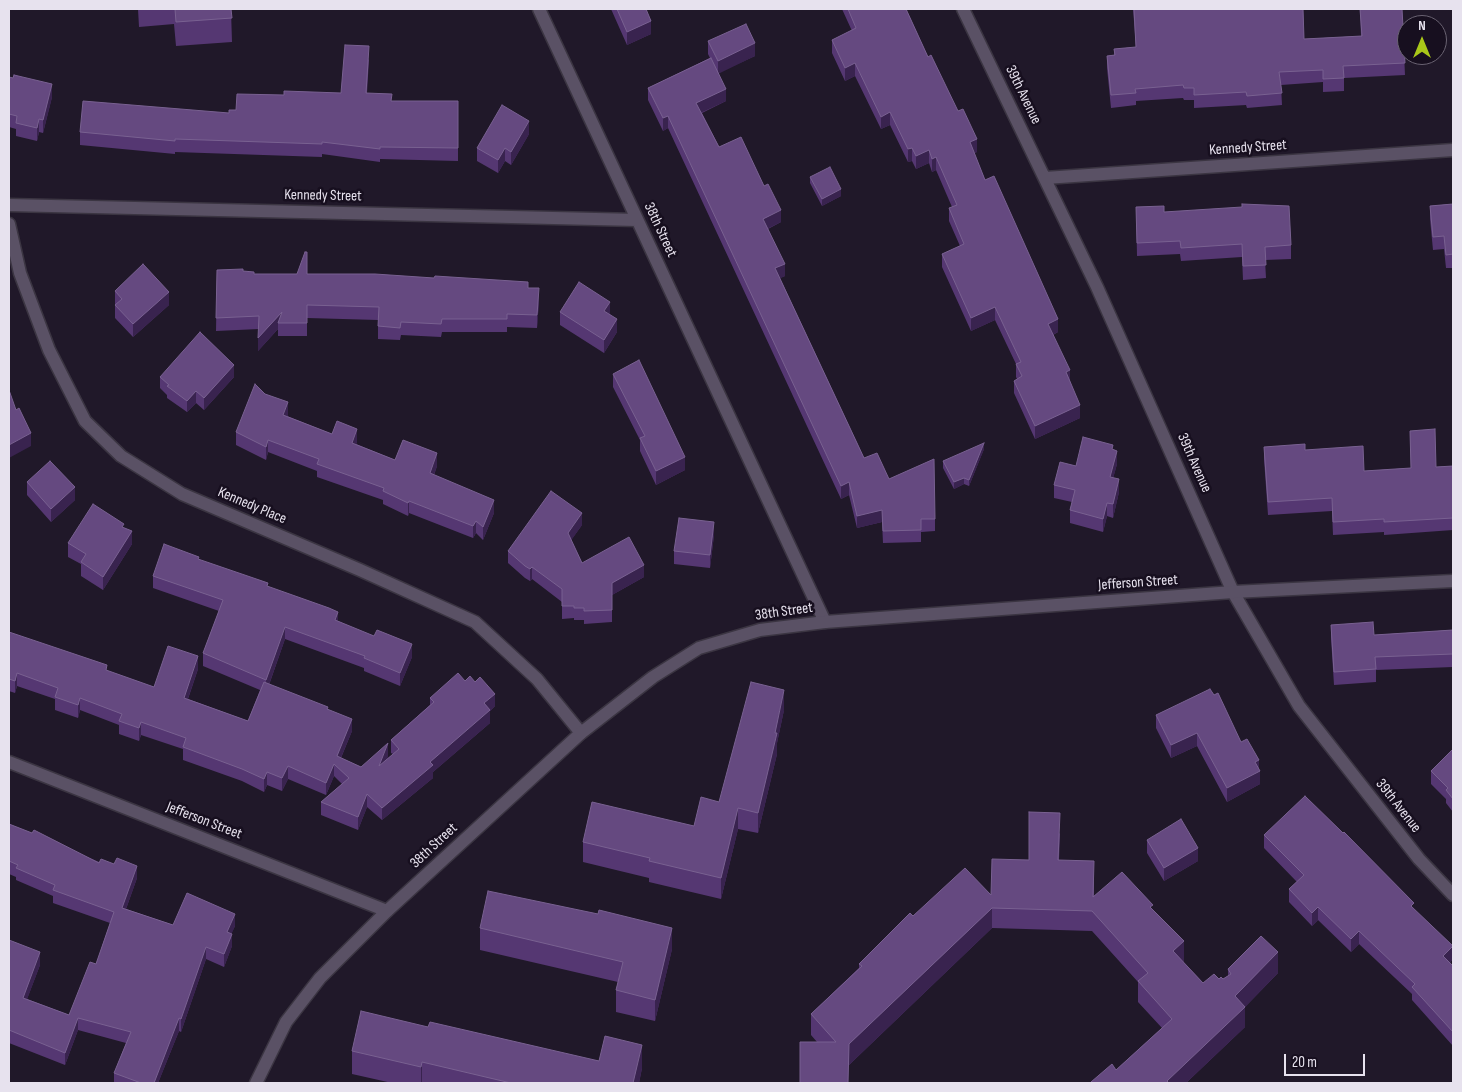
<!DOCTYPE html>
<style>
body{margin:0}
#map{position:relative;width:1462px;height:1092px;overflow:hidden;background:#201829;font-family:"Sofia Sans Condensed",sans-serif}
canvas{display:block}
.frame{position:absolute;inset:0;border:10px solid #e7e2ee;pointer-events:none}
.north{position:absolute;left:1397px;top:15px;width:50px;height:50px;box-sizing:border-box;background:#170f1f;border:1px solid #6a6372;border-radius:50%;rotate:0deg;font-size:14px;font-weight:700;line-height:20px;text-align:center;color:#e7e2ee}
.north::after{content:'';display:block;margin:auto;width:18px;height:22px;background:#a9c719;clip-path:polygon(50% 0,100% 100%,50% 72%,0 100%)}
.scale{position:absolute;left:1284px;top:1054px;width:81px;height:22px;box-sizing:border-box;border:2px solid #e7e2ee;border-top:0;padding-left:6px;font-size:15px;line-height:18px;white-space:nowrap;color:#e7e2ee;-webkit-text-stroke:4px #170f1f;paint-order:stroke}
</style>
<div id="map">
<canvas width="1462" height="1092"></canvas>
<div class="frame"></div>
<div class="north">N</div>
<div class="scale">20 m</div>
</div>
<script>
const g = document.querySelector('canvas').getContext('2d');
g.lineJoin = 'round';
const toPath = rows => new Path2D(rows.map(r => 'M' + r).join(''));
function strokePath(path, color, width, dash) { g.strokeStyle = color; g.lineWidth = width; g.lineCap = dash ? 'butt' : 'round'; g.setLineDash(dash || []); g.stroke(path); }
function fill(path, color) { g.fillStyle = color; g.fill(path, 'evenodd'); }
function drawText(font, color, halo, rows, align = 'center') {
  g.font = font + ' "Sofia Sans Condensed",sans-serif'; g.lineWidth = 5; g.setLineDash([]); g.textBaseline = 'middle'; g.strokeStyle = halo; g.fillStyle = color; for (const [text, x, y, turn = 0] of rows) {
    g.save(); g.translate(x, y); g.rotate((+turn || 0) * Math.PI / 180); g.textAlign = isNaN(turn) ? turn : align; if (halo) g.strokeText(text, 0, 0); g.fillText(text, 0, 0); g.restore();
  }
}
const street = toPath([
 [539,9,825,622],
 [963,9,1097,287,1233,592,1299,706,1419,859,1453,895],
 [1045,178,1453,150],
 [9,205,637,220],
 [9,224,20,273,49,350,85,421,121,456,182,494,360,570,475,622,537,679,581,733],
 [9,762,387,911]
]);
const secondary = toPath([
 [256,1083,286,1022,320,978,387,911,581,733,653,677,699,648,760,630,825,622,1233,592,1453,581]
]);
const wall = toPath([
 [138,9,249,9,231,10,232,42,176,46,174,24,139,27],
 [611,9,646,9,651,34,627,45],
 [842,9,906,9,928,57,977,152,974,153,985,180,1058,332,1053,335,1070,381,1080,418,1035,439,1014,393,1014,381,1017,379,1016,377,1016,364,995,320,971,331,942,267,942,254,960,246,949,221,949,208,952,207,936,170,932,172,929,163,916,169,912,161,908,162,890,125,881,129,855,76,845,81,832,53,832,40,852,31],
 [1133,9,1303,9,1304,39,1361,36,1360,9,1402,9,1405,75,1344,78,1344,91,1323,92,1323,82,1281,85,1282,105,1247,108,1246,105,1194,108,1194,100,1184,100,1183,98,1136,101,1136,105,1111,108,1107,68,1107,56,1114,55,1114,49,1136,47],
 [708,41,755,56,718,73,726,101,702,113,719,147,781,222,768,229,785,276,780,278,864,458,935,519,935,531,921,532,921,542,883,543,882,522,857,528,849,495,841,499,668,128,663,131,648,100,648,88,710,58,708,54],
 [369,59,367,93,392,101,458,101,458,161,380,159,380,162,322,154,322,157,175,152,175,154,80,145,80,132,229,113,236,110,284,95,341,93],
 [9,77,52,97,43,133,39,132,37,141,16,136,16,129,9,127],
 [529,134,511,165,505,161,498,173,477,161,477,148],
 [810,177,841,196,822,206,810,183],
 [1453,204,1453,268,1446,268,1444,249,1433,250,1430,219,1430,206],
 [1136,207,1164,212,1291,245,1291,259,1265,260,1266,278,1243,280,1242,257,1181,261,1180,254,1137,256],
 [217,270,243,271,254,274,307,274,528,288,539,301,537,328,507,327,507,332,442,332,441,337,401,335,400,340,378,339,378,320,307,318,307,336,278,336,278,329,258,351,259,329,216,331],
 [115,291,169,305,133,337,115,318],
 [560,312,610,314,617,332,604,353,560,325],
 [613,374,685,470,656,485,640,451,640,440,613,387],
 [160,377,234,377,204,410,196,403,187,412,167,398,167,395,160,388],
 [265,394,288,415,287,416,332,434,357,442,356,444,395,460,437,466,434,475,494,513,483,540,476,533,473,538,409,513,408,516,383,504,383,500,317,477,317,471,268,452,266,460,236,445,236,432],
 [1410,431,1436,467,1453,466,1453,530,1384,535,1384,532,1333,535,1332,511,1268,515,1264,459,1264,447,1305,450,1364,471,1411,468],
 [984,449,969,486,964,484,954,489,943,468,943,461],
 [1113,450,1117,464,1113,478,1119,492,1113,518,1107,516,1103,532,1070,523,1070,510,1072,502,1054,498,1054,485,1076,466],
 [27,482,75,500,51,522,27,495],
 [582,525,571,540,582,563,644,577,612,595,612,622,584,624,584,620,574,620,574,618,562,619,562,602,532,579,530,581,525,578,508,563,508,551],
 [124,528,132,544,103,590,81,576,81,564,68,557,68,543],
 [714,535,710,568,674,564,674,551],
 [199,560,268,587,412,657,400,686,364,671,364,668,285,639,269,685,328,709,352,731,341,758,361,767,388,756,386,760,393,754,391,753,391,740,430,705,430,698,465,681,495,706,490,711,490,723,433,772,433,778,382,820,367,807,358,830,321,815,321,802,342,784,334,776,326,795,288,779,282,791,267,785,264,792,242,781,183,760,183,749,141,735,139,741,119,734,119,725,80,710,78,718,55,710,55,699,17,686,15,693,9,691,9,632,107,671,154,687,198,669,188,699,248,721,260,690,203,666,203,653,219,611,153,588,153,576],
 [1331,625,1374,635,1453,630,1453,667,1376,670,1376,682,1334,685,1331,638],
 [1214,695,1241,742,1260,784,1227,802,1197,746,1171,758,1156,728,1156,715],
 [784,710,777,743,777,754,758,833,738,829,721,899,649,882,649,878,583,862,583,842,694,826,719,802],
 [1453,749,1453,812,1446,803,1446,799,1431,784,1431,771],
 [9,824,137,878,126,909,173,925,235,926,231,934,232,946,224,967,206,959,181,1032,179,1031,158,1083,114,1083,114,1073,126,1043,78,1030,65,1065,9,1043,9,940,40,965,27,999,69,1015,96,964,110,923,53,903,53,896,16,880,16,877,9,874],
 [1060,833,1059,860,1094,882,1094,896,1153,910,1184,961,1183,962,1203,983,1219,979,1223,979,1228,976,1228,969,1278,973,1245,1007,1245,1027,1186,1083,1091,1083,1091,1082,1116,1070,1162,1028,1138,1002,1138,982,1092,931,992,928,849,1065,817,1042,811,1035,811,1014,859,968,859,964,913,916,991,895],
 [1264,835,1414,909,1453,959,1450,962,1453,966,1453,1046,1412,1000,1412,994,1359,944,1351,952,1318,920,1312,926,1289,902,1289,889,1297,882,1264,848],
 [1147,840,1198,861,1164,881,1147,853],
 [480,928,672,949,655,1021,616,1012,616,990,618,982,480,950],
 [428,1027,599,1061,642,1068,639,1083,392,1083,352,1074,352,1051]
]);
const shadedWall = toPath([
 [651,21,651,34,627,45,627,32],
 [755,43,755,56,718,74,718,61],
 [855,63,855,76,845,81,845,68],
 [52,84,52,97,43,133,43,120],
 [726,89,726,101,696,115,696,103],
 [890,112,890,125,881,129,881,117],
 [668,116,668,128,663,131,663,118],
 [39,119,39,132,37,141,37,128],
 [529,121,529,134,511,165,511,152],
 [977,139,977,152,970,155,970,142],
 [505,148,505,161,498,173,498,160],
 [912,148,912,161,908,162,908,149],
 [929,150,929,163,916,169,916,156],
 [936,157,936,170,932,172,932,159],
 [841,189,841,196,822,206,822,199],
 [781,210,781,222,763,231,763,219],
 [785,264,785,276,775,281,775,268],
 [539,288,539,301,537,328,537,315],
 [169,292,169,305,133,337,133,324],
 [610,302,610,315,604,311],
 [995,307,995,320,971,331,971,318],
 [282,312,278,323,278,329,258,351,258,338],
 [617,319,617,332,604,353,604,340],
 [1058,319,1058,332,1048,337,1048,324],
 [234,365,234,377,204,410,204,398],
 [1070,370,1070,383,1066,372],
 [196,391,196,403,187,412,187,401],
 [288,402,288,415,283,427,283,415],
 [1080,405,1080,418,1035,439,1035,426],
 [357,429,357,442,352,456,352,443],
 [31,433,31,446,9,458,9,445],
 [268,440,268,452,266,460,266,447],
 [984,443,984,449,969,486,969,480],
 [1117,451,1117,464,1110,490,1110,477],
 [437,453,437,466,430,486,430,473],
 [685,457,685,470,656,485,656,471],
 [964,478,964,484,954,489,954,482],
 [1119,479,1119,492,1113,518,1113,504],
 [849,482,849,495,841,499,841,486],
 [75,487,75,500,51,522,51,509],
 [494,500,494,513,483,540,483,527],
 [409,501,409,513,408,516,408,503],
 [1107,503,1107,516,1103,532,1103,519],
 [882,510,882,522,857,528,857,516],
 [582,513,582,525,568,545,568,533],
 [476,521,476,533,473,538,473,526],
 [714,522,714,535,710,568,710,555],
 [132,531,132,544,103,590,103,577],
 [644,565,644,577,612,595,612,583],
 [532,567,532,579,530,581,530,569],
 [338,612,338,625,335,620],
 [285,627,285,639,266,693,266,680],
 [412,644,412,657,400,686,400,673],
 [198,656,198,669,184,710,184,698],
 [17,673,17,686,15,693,15,681],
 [784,690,784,710,777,743,777,754,758,833,758,813,775,733],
 [495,694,495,706,490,711,490,723,433,772,433,778,382,820,382,808,430,762,484,703],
 [80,698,80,710,78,718,78,705],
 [352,719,352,731,337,767,337,756],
 [141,722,141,735,139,741,139,728],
 [1197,733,1197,746,1171,758,1171,745],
 [388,743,388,756,379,779,379,766],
 [1259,760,1259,771,1260,771,1260,784,1227,802,1227,788,1255,762],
 [334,764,334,776,326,795,326,783],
 [288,766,288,779,282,791,282,778],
 [267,772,267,785,264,792,264,779],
 [367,794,367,807,358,830,358,817],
 [738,808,738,829,721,899,721,878],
 [1198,848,1198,861,1164,881,1164,868],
 [137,866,137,878,122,920,122,908],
 [1318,907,1318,920,1312,926,1312,913],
 [992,908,992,928,849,1065,849,1044],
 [235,914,235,926,227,944,227,932],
 [672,928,672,949,655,1021,655,1000],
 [1359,931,1359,944,1351,952,1351,939],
 [232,934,232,946,224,967,224,954],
 [1184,941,1184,961,1173,972,1173,951],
 [1453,946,1453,959,1443,969,1443,956],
 [206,947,206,959,181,1032,181,1019],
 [40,952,40,965,23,1010,23,998],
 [1278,952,1278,973,1245,1007,1245,1027,1186,1083,1167,1083,1167,1081,1235,996],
 [78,1018,78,1030,65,1065,65,1053],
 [179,1018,179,1031,158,1083,154,1083],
 [642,1045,642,1068,639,1083,633,1083],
 [422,1062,422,1083,421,1083,421,1067]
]);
const building = toPath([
 [175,9,231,9,232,18,176,22,175,9],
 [617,9,646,9,651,21,627,32,617,9],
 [848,9,906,9,928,57,931,55,958,111,963,109,977,139,970,142,985,180,994,176,1058,319,1048,324,1070,370,1066,372,1080,405,1035,426,1014,381,1022,376,1016,364,1021,362,995,307,971,318,942,254,964,244,949,208,957,205,936,157,932,159,929,150,916,156,912,148,908,149,890,112,881,117,855,63,845,68,832,40,856,28,848,9],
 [1134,9,1303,9,1304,39,1362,36,1360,9,1402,9,1405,63,1343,66,1344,78,1323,79,1323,70,1279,72,1282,93,1247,96,1246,92,1194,95,1194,88,1184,88,1183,85,1135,89,1136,93,1111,95,1107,56,1115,55,1114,49,1136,47,1134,9],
 [746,24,755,43,718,61,708,41,746,24],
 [345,45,369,46,366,93,392,94,391,101,458,101,458,148,380,147,380,149,322,142,322,144,175,139,175,141,80,132,83,101,229,113,229,110,236,110,237,94,284,95,284,91,341,93,345,45],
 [711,58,726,89,696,103,719,147,741,137,764,186,768,184,781,210,763,219,785,264,775,268,864,458,877,453,889,479,934,459,935,519,921,519,921,530,883,531,882,510,857,516,849,482,841,486,668,116,663,118,648,88,711,58],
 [14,75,52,84,43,120,39,119,37,128,16,123,17,116,9,114,9,77,13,78,14,75],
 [502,105,529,121,511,152,505,148,498,160,477,148,502,105],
 [830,167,841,189,822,199,810,177,830,167],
 [1242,204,1289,206,1291,245,1265,247,1266,265,1243,266,1242,244,1181,248,1180,241,1137,243,1136,207,1164,206,1164,212,1242,207,1242,204],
 [1453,204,1453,254,1446,255,1444,236,1433,237,1430,206,1453,204],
 [305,252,307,252,307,274,375,274,434,278,435,276,528,282,528,288,539,288,537,315,507,314,507,319,442,319,441,324,401,322,400,328,378,326,379,307,307,305,307,323,278,323,282,312,258,338,259,316,216,318,217,270,243,269,243,271,254,272,254,274,297,274,305,252],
 [143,264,169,292,133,324,115,305,122,299,115,291,143,264],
 [579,282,610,302,604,311,617,319,604,340,560,312,579,282],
 [200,332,234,365,204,398,196,391,187,401,167,386,169,385,160,377,200,332],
 [639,360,685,457,656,471,640,438,645,436,613,374,639,360],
 [255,384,265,394,288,402,283,415,332,434,337,421,357,429,352,443,395,460,403,440,437,453,430,473,494,500,483,527,476,521,473,526,409,501,408,503,383,491,384,488,317,464,319,459,268,440,266,447,236,432,255,384],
 [9,390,16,410,19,408,31,433,9,445,9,390],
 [1435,429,1436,467,1453,466,1453,518,1384,522,1384,519,1333,522,1332,498,1268,502,1264,447,1305,444,1305,450,1363,446,1364,471,1411,468,1410,431,1435,429],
 [1083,437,1113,445,1112,449,1117,451,1110,477,1119,479,1113,504,1107,503,1103,519,1070,510,1075,490,1054,485,1060,462,1076,466,1083,437],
 [984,443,969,480,964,478,954,482,943,461,984,443],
 [50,461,75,487,51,509,27,482,50,461],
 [551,491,582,513,568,533,582,563,629,537,644,565,612,583,612,610,584,611,584,608,574,608,574,606,562,606,562,589,532,567,530,569,525,566,508,551,551,491],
 [93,504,124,524,122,527,132,531,103,577,81,562,86,554,68,543,93,504],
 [679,518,714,522,710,555,674,551,679,518],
 [164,544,199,557,198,559,268,583,267,586,329,608,338,612,335,620,374,636,377,630,412,644,400,673,364,658,365,656,285,627,266,680,203,653,223,600,153,576,164,544],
 [1373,622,1374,635,1453,630,1453,654,1375,657,1376,669,1334,672,1331,625,1373,622],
 [9,632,107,665,106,670,154,687,168,646,198,656,184,698,248,721,264,682,328,707,327,709,352,719,337,756,361,767,388,743,379,766,399,749,391,740,434,702,430,698,458,673,465,681,470,676,475,682,480,677,495,694,484,703,490,710,430,762,433,765,382,808,367,794,358,817,321,802,349,778,334,764,326,783,288,766,282,778,267,772,264,779,242,769,183,747,186,738,141,722,139,728,119,721,122,714,80,698,78,705,55,697,58,688,17,673,15,681,9,679,9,632],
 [751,682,784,690,775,733,777,733,758,813,738,808,721,878,649,861,650,858,583,842,592,802,694,826,701,797,719,802,751,682],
 [1210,689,1214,695,1218,693,1241,742,1247,739,1259,760,1255,762,1260,771,1227,788,1197,733,1171,745,1156,715,1210,689],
 [1453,749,1453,799,1446,790,1448,788,1431,771,1453,749],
 [1305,796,1343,833,1344,832,1414,903,1411,906,1453,946,1443,956,1453,966,1453,1032,1412,987,1415,984,1359,931,1351,939,1318,907,1312,913,1289,889,1304,875,1264,835,1305,796],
 [1029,812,1060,813,1058,860,1094,861,1093,897,1122,872,1153,905,1150,907,1184,941,1173,951,1203,983,1214,974,1219,979,1221,977,1223,979,1231,974,1228,969,1261,936,1278,952,1235,996,1245,1007,1167,1081,1169,1083,1093,1083,1091,1082,1112,1064,1116,1070,1172,1019,1138,981,1148,973,1092,911,992,908,849,1044,848,1083,800,1083,800,1042,836,1042,811,1014,862,966,859,964,910,913,913,916,965,868,991,895,992,859,1029,860,1029,812],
 [1181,819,1198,848,1164,868,1147,840,1181,819],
 [9,824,32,833,34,830,99,863,101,859,114,864,117,858,137,866,122,908,173,925,187,893,235,914,227,932,232,934,224,954,206,947,181,1019,179,1018,154,1083,141,1083,114,1073,131,1032,78,1018,65,1053,9,1030,9,940,40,952,23,998,69,1015,90,962,96,964,114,912,53,890,55,885,16,868,18,865,9,861,9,824],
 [488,891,598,914,599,910,672,928,655,1000,616,990,623,962,480,928,488,891],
 [361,1011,428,1027,430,1022,599,1061,605,1036,642,1045,633,1083,511,1083,422,1062,421,1067,352,1051,361,1011]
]);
const streetNames = [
 ["39th Avenue",1023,95,64],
 ["Kennedy Street",1248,148,-4],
 ["Kennedy Street",323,196,1],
 ["38th Street",660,230,65],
 ["39th Avenue",1194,463,66],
 ["Kennedy Place",252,506,23],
 ["Jefferson Street",1138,583,-4],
 ["38th Street",784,612,-8],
 ["39th Avenue",1398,806,52],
 ["Jefferson Street",204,821,21],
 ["38th Street",434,846,-43]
];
strokePath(street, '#3b3542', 15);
strokePath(secondary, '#3b3542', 15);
strokePath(street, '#5a5165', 12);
strokePath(secondary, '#5a5165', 12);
fill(wall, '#553772');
fill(shadedWall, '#39234f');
fill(building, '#654980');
strokePath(building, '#796191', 1);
drawText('15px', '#e7e2ee', '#170f1f', streetNames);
</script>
